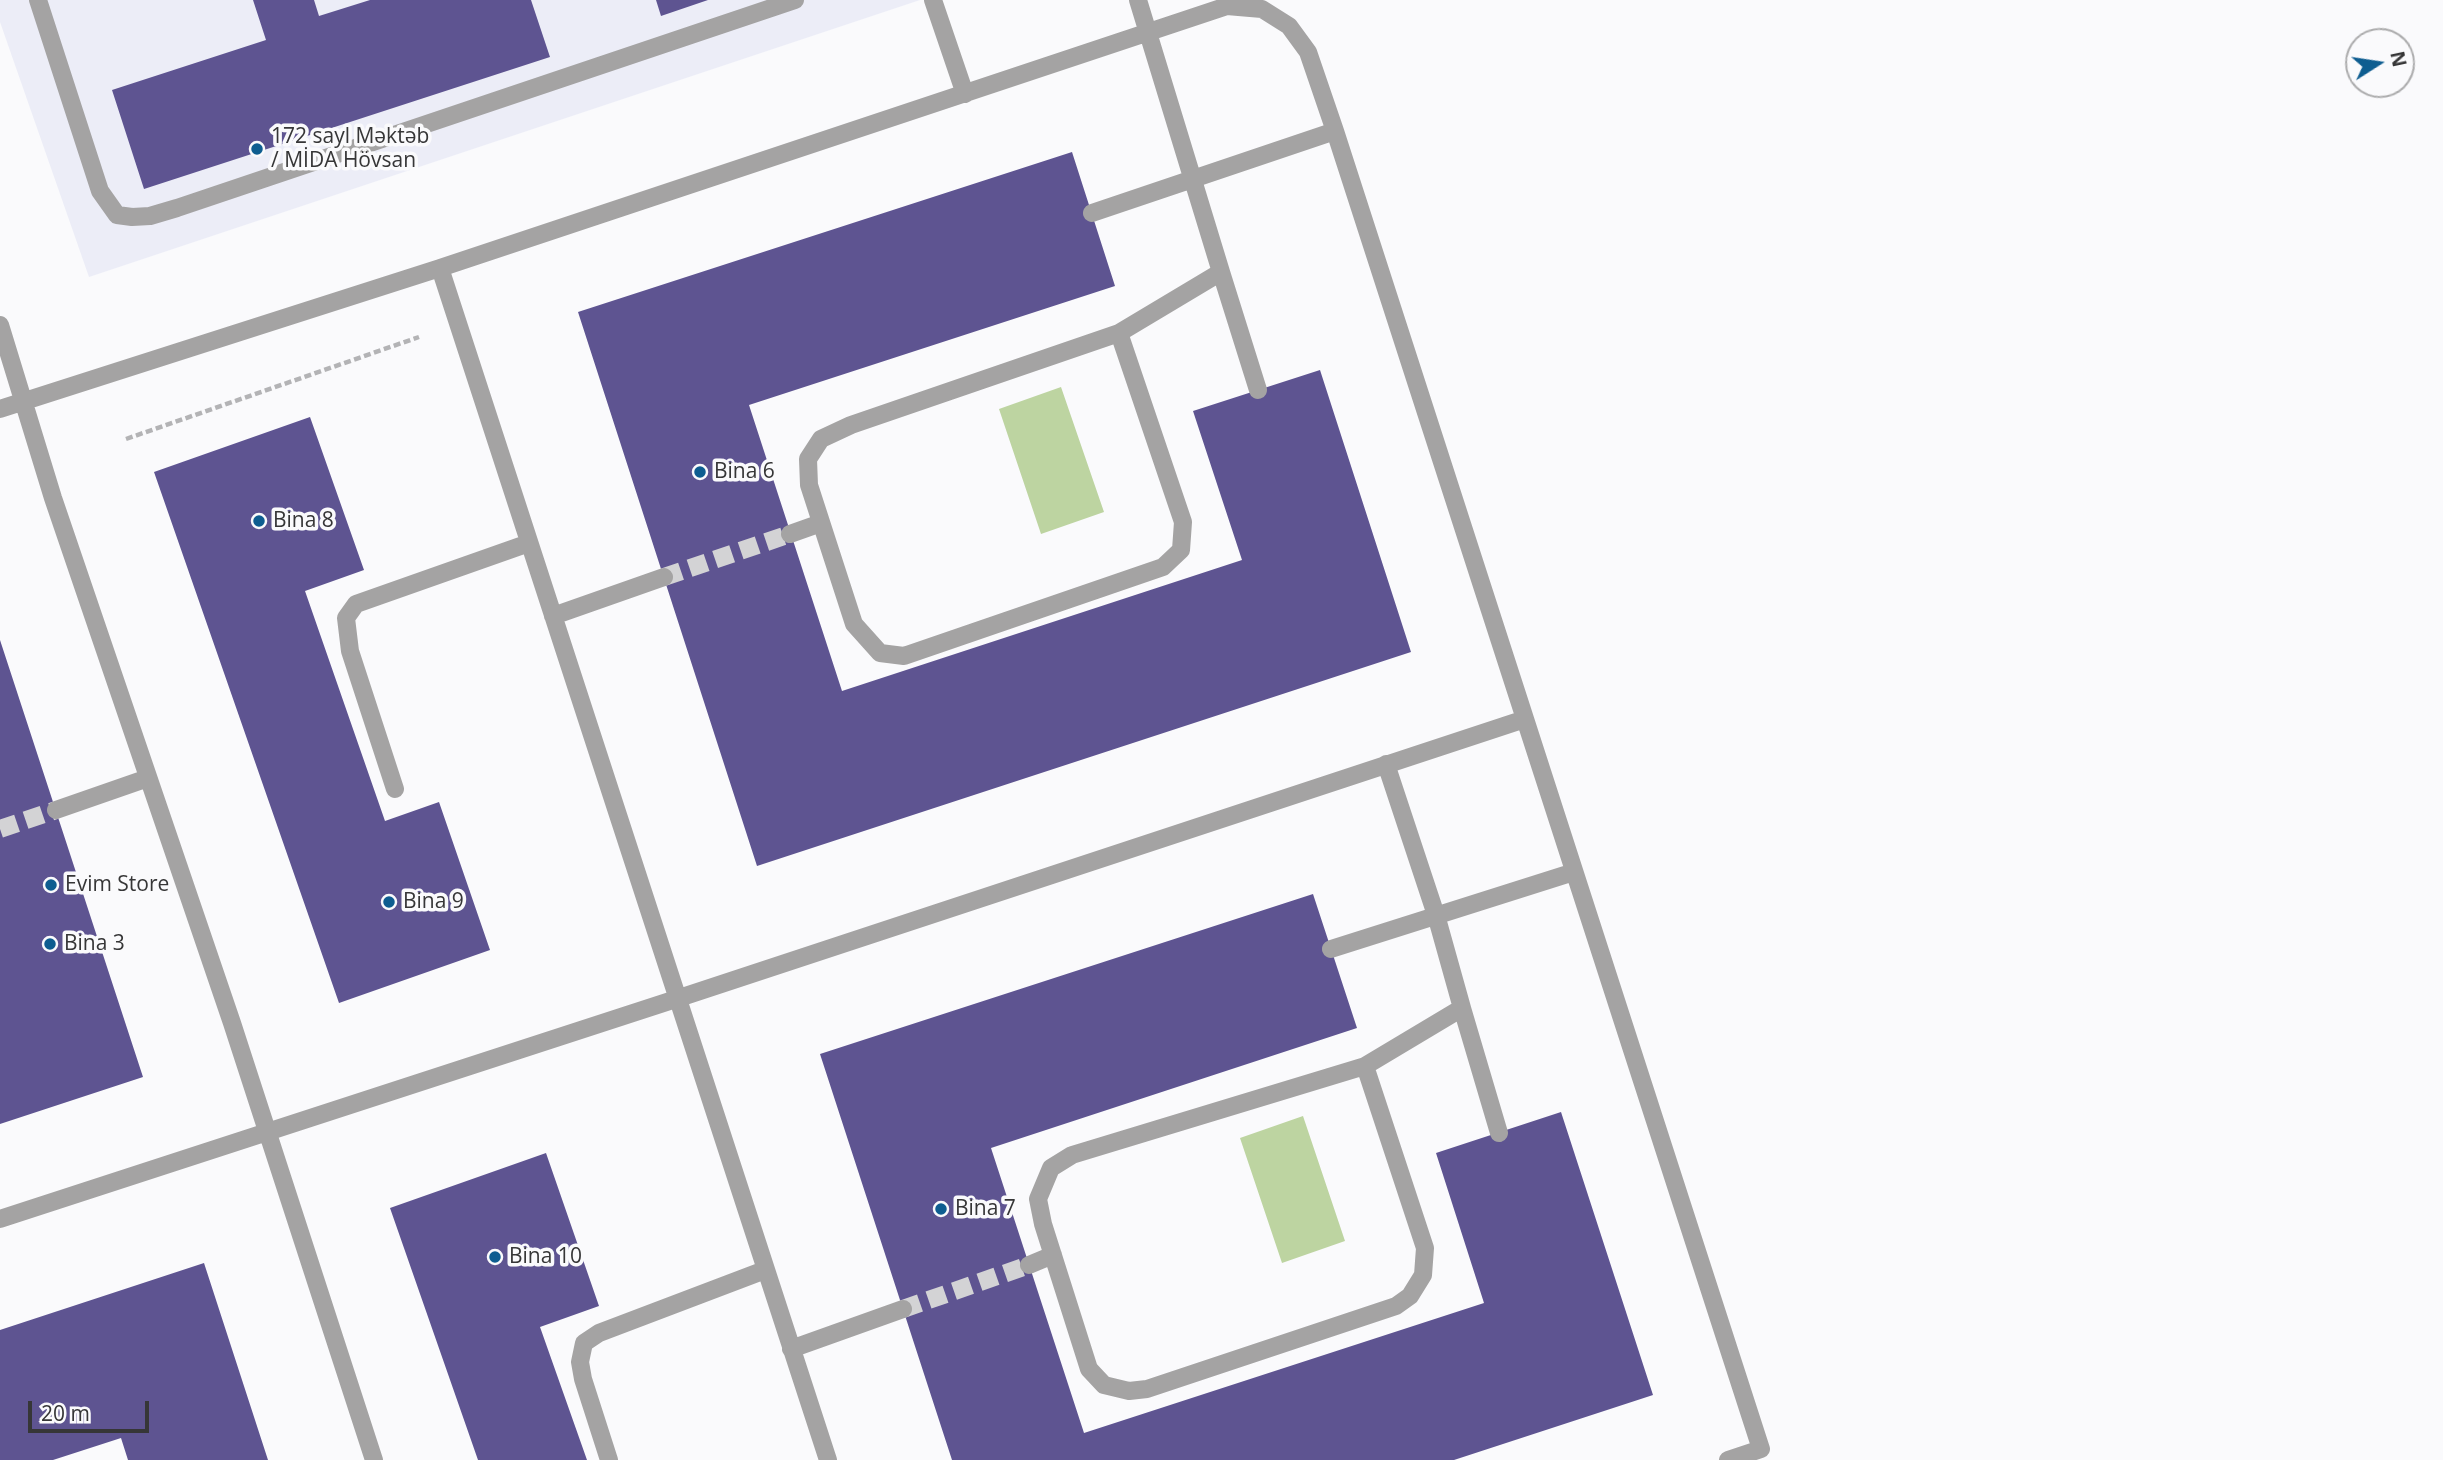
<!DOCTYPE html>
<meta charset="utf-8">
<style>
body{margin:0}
#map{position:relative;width:2443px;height:1460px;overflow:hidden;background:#fafafc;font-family:"Open Sans",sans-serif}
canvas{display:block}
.north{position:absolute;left:2345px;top:28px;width:70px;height:70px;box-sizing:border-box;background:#fafafc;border:2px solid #acacad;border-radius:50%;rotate:78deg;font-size:19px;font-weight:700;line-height:28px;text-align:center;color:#363637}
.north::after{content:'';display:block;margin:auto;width:24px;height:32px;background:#0e5d90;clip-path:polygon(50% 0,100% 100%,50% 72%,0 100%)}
.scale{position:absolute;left:28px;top:1401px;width:121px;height:32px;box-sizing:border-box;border:4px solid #363637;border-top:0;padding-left:9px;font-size:21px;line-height:24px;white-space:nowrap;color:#363637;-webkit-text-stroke:5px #fafafc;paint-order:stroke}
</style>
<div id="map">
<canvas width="2443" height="1460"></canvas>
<div class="north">N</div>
<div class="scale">20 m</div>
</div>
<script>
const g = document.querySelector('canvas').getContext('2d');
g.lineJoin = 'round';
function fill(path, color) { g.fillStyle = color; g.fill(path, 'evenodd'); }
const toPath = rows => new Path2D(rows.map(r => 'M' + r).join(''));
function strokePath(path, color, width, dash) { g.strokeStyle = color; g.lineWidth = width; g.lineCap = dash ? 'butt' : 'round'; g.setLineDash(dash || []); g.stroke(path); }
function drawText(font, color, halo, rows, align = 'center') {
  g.font = font + ' "Open Sans",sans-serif'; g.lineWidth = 7; g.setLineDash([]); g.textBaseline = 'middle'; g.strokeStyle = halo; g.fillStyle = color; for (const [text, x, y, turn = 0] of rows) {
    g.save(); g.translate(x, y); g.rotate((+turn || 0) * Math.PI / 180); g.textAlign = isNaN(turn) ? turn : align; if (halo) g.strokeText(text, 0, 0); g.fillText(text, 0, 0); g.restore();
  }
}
const built = toPath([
 [0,0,920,0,89,277,0,22]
]);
const green = toPath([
 [1061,387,1104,512,1041,534,999,409],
 [1303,1116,1345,1241,1282,1263,1240,1138]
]);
const building = toPath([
 [253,0,314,0,319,16,370,0,531,0,550,57,144,189,112,90,266,40],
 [656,0,708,0,661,16],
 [1072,152,1115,286,749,405,842,691,1242,560,1193,411,1320,370,1411,652,757,866,578,312],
 [310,417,364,570,305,591,385,821,439,802,490,950,339,1003,154,472],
 [0,640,143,1077,0,1124],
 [1313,894,1357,1028,991,1148,1084,1433,1484,1303,1436,1153,1561,1112,1653,1395,1454,1460,952,1460,820,1054],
 [546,1153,599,1306,540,1327,587,1460,478,1460,390,1208],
 [204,1263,268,1460,128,1460,121,1438,53,1460,0,1460,0,1330]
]);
const minorTunnel = toPath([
 [664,577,790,534],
 [0,829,56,810],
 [903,1309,1029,1265]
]);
const path = toPath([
 [126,439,419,337]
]);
const minor = toPath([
 [38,0,100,191,117,215,132,217,150,216,177,208,795,0],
 [933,0,965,94],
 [1092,213,1335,131],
 [440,268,1227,6,1262,9,1289,26,1308,52,1335,131,1761,1449,1728,1460],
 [1221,272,1258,390],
 [0,325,53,498,232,1023,374,1460],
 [1119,333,1183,522,1181,550,1163,567,904,656,880,653,854,624,809,485,808,459,821,439,851,425,1119,333,1221,272,1138,0],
 [0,409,440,268,828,1460],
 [790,534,821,523],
 [553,616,664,577],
 [395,789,350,651,346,618,356,604,529,543],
 [56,810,148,778],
 [1331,949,1574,872],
 [1462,1008,1499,1133],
 [1365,1066,1425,1248,1423,1275,1410,1296,1396,1306,1147,1389,1129,1391,1104,1385,1089,1369,1043,1224,1038,1199,1051,1168,1072,1155,1365,1066,1462,1008,1436,915,1386,764],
 [0,1219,676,999,1525,719],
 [1029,1265,1053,1255],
 [791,1349,903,1309],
 [609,1460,583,1379,580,1362,584,1343,599,1333,765,1270]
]);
const markers = [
 [257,149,7,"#0e5d90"],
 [700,472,7,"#0e5d90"],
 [259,521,7,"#0e5d90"],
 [51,885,7,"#0e5d90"],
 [389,902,7,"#0e5d90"],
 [50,944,7,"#0e5d90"],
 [941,1209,7,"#0e5d90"],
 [495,1257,7,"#0e5d90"]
];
const poiNames = [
 ["172 sayl Məktəb",271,137],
 ["/ MİDA Hövsan",271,161],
 ["Bina 6",714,472],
 ["Bina 8",273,521],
 ["Evim Store",65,885],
 ["Bina 9",403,902],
 ["Bina 3",64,944],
 ["Bina 7",955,1209],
 ["Bina 10",509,1257]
];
fill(built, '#ecedf7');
fill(green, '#bdd4a1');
fill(building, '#5e5491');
strokePath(minorTunnel, '#d3d3d5', 18, [18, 9]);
strokePath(path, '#b3b3b5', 4.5, [7, 3.5]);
strokePath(minor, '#a4a3a3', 18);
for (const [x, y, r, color] of markers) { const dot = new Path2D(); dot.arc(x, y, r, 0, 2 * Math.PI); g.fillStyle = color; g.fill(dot); strokePath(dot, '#fafafc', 2.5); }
drawText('21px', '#363637', '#fafafc', poiNames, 'left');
</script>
